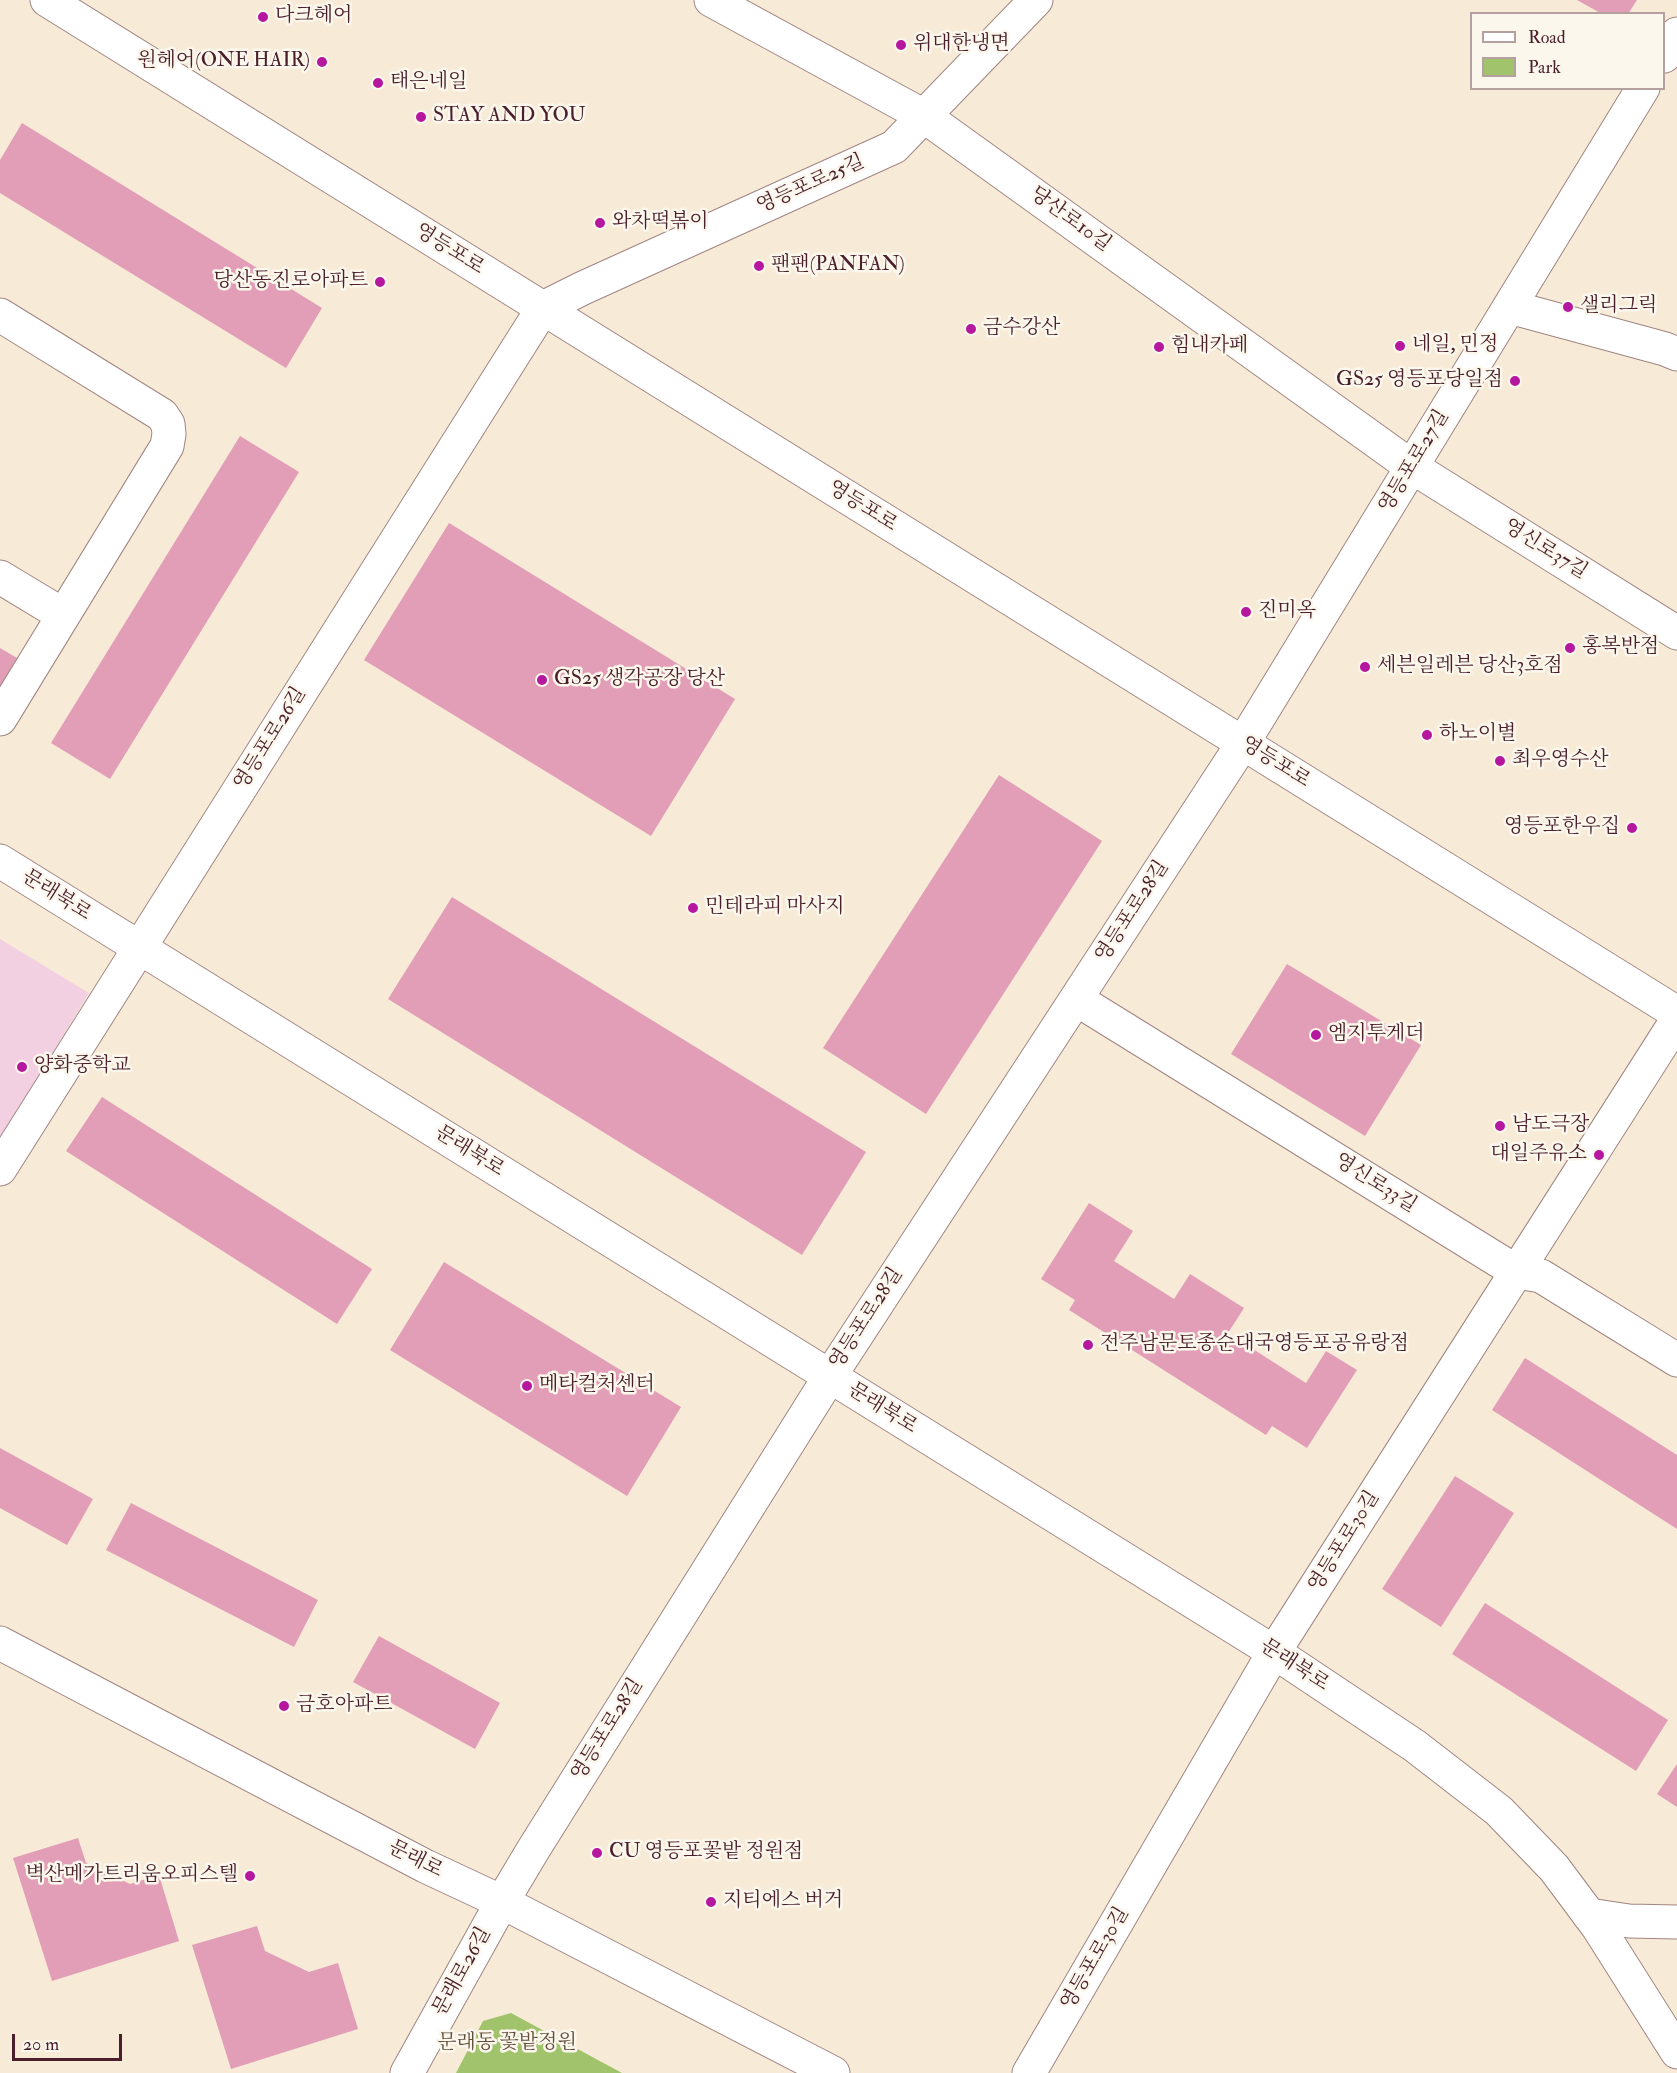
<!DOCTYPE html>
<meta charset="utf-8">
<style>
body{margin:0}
#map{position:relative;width:1677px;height:2073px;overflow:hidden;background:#f7ebd7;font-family:"IM FELL Double Pica",serif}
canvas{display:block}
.legend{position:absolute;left:1470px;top:12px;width:195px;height:78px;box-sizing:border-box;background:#fbf7ec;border:2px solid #b4a19f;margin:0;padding:8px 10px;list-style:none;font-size:18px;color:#4a1f2b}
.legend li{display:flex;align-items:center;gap:12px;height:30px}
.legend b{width:30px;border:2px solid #b4a19f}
.scale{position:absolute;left:12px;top:2034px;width:110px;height:27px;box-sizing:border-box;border:3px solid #4a1f2b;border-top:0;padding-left:8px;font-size:18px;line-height:21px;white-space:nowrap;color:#4a1f2b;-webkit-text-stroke:4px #fbf7ec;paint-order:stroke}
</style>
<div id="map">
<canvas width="1677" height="2073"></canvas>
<ul class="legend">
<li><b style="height:8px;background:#fff"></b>Road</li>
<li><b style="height:16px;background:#a1c36c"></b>Park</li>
</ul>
<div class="scale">20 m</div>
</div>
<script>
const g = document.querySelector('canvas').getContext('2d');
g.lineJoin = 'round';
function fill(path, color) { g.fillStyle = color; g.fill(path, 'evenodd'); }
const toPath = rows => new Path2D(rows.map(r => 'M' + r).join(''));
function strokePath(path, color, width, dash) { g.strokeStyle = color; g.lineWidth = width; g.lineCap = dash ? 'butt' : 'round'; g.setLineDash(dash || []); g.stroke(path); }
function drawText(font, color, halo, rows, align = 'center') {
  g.font = font + ' "IM FELL Double Pica","Noto Serif KR",serif'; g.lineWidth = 5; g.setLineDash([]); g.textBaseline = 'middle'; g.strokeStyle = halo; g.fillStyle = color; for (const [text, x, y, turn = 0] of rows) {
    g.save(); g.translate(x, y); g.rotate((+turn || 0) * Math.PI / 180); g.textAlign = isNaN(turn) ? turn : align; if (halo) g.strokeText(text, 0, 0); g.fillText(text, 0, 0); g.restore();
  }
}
const built = toPath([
 [0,939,89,993,0,1140]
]);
const green = toPath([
 [511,2013,622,2073,456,2073,483,2021]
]);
const building = toPath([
 [1577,0,1637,0,1628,14,1602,14],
 [22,123,322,308,286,368,0,193,0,160],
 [240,436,299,472,110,779,51,743],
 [449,523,735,699,651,836,364,660],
 [0,648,19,659,0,690],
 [999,775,1102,841,926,1114,823,1048],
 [452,897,866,1152,802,1255,388,999],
 [1287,964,1421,1045,1365,1136,1231,1054],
 [102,1097,372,1269,337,1324,66,1151],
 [1089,1203,1133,1231,1114,1261,1174,1299,1190,1274,1244,1308,1228,1333,1306,1383,1326,1351,1357,1370,1307,1448,1272,1426,1266,1435,1069,1310,1075,1300,1041,1279],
 [444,1262,681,1407,627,1496,390,1350],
 [1525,1358,1677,1455,1677,1529,1492,1410],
 [0,1448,93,1499,67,1545,0,1508],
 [1455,1476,1514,1513,1441,1627,1382,1589],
 [131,1503,318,1600,294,1647,106,1550],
 [1485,1603,1668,1720,1636,1771,1452,1654],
 [379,1636,500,1703,475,1749,353,1682],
 [1677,1764,1677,1807,1657,1794],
 [78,1838,86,1863,130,1884,159,1875,179,1941,52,1981,13,1858],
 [257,1926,265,1951,309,1972,338,1963,358,2029,231,2069,192,1945]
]);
const minor = toPath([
 [711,0,924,116,1412,467,1677,633],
 [1664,56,1677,34],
 [1510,307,1665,349,1677,354],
 [0,315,162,415,168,424,169,434,167,446,0,719],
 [0,577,63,615],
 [0,861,1274,1652,1415,1746,1499,1811,1554,1868,1598,1927,1677,2052],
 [1076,999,1517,1272,1541,1276,1677,1360],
 [0,1169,543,308,583,288,894,147,1036,0],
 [0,1643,425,1866,502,1902,833,2073],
 [407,2073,502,1902,533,1850,830,1376,1243,743,1643,88],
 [1029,2073,1274,1652,1677,1020]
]);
const major = toPath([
 [47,0,1677,1013],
 [1589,1915,1629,1921,1677,1922]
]);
const markers = [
 [263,17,6,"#b5179e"],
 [901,45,6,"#b5179e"],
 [322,62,6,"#b5179e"],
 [378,83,6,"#b5179e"],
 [421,117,6,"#b5179e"],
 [600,223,6,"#b5179e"],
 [759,266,6,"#b5179e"],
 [380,282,6,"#b5179e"],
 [1568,307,6,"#b5179e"],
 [971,329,6,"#b5179e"],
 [1400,346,6,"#b5179e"],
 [1159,347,6,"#b5179e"],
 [1515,381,6,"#b5179e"],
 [1246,612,6,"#b5179e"],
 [1570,648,6,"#b5179e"],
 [1365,667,6,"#b5179e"],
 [542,680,6,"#b5179e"],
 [1427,735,6,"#b5179e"],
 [1500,761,6,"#b5179e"],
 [1632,828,6,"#b5179e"],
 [693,908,6,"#b5179e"],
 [1316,1035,6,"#b5179e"],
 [22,1067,6,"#b5179e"],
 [1500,1126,6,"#b5179e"],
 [1599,1155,6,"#b5179e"],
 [1088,1345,6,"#b5179e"],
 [527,1386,6,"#b5179e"],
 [284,1706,6,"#b5179e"],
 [597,1853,6,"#b5179e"],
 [250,1876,6,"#b5179e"],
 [711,1902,6,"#b5179e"]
];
const poiNames = [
 ["다크헤어",275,17],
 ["위대한냉면",913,45],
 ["원헤어(ONE HAIR)",310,62,"right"],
 ["태은네일",390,83],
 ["STAY AND YOU",433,117],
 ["와차떡볶이",612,223],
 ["팬팬(PANFAN)",771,266],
 ["당산동진로아파트",368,282,"right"],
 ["샐리그릭",1580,307],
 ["금수강산",983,329],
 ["네일, 민정",1412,346],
 ["힘내카페",1171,347],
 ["GS25 영등포당일점",1503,381,"right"],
 ["진미옥",1258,612],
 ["홍복반점",1582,648],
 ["세븐일레븐 당산3호점",1377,667],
 ["GS25 생각공장 당산",554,680],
 ["하노이별",1439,735],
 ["최우영수산",1512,761],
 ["영등포한우집",1620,828,"right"],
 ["민테라피 마사지",705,908],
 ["엠지투게더",1328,1035],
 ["양화중학교",34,1067],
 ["남도극장",1512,1126],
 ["대일주유소",1587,1155,"right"],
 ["전주남문토종순대국영등포공유랑점",1100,1345],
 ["메타컬처센터",539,1386],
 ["금호아파트",296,1706],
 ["CU 영등포꽃밭 정원점",609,1853],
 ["벽산메가트리움오피스텔",238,1876,"right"],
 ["지티에스 버거",723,1902]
];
const streetNames = [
 ["영등포로25길",811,185,-24],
 ["당산로10길",1070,220,36],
 ["영등포로",449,250,32],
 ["영등포로27길",1415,462,-59],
 ["영등포로",862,507,32],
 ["영신로37길",1545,550,32],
 ["영등포로26길",271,739,-58],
 ["영등포로",1275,763,32],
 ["문래북로",56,896,32],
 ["영등포로28길",1133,912,-57],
 ["문래북로",469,1152,32],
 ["영신로33길",1375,1184,32],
 ["영등포로28길",867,1319,-57],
 ["문래북로",882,1409,32],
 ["영등포로30길",1345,1542,-58],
 ["문래북로",1294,1666,33],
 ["영등포로28길",608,1730,-58],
 ["문래로",415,1860,27],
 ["영등포로30길",1096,1959,-60],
 ["문래로26길",463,1972,-61]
];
const parkNames = [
 ["문래동 꽃밭정원",507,2044]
];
fill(built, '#f2cfe1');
fill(green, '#a1c36c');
fill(building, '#e29db7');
strokePath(minor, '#a08581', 35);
strokePath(major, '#a08581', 35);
strokePath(minor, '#fff', 33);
strokePath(major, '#fff', 33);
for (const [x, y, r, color] of markers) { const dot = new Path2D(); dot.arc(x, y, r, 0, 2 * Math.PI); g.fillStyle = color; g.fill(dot); strokePath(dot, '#fbf7ec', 2); }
drawText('20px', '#4a1f2b', '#fbf7ec', poiNames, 'left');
drawText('20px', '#4a1f2b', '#fbf7ec', streetNames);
drawText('20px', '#64503e', '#fbf7ec', parkNames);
</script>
